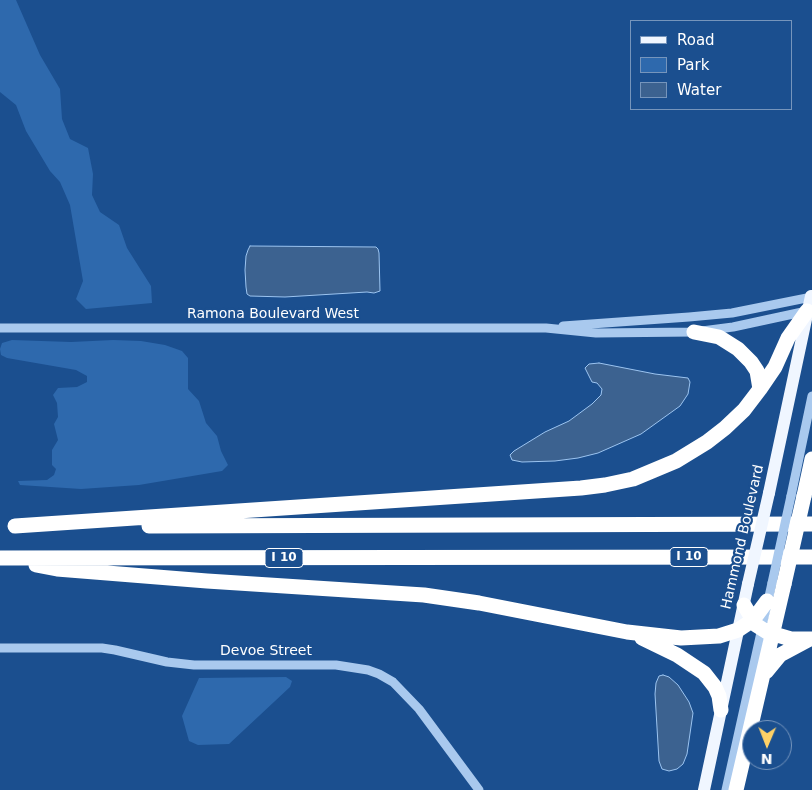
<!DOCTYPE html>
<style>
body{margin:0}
#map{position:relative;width:812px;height:790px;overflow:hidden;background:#1b4f8f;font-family:"DejaVu Sans",sans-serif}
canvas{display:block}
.legend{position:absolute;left:630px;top:20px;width:162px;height:90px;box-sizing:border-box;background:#1b4f8f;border:1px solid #7695bc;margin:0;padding:6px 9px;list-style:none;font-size:15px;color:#fff}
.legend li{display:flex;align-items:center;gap:10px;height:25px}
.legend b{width:25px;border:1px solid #7695bc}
.north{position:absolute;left:742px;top:720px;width:50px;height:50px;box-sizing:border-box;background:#1b4f8f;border:1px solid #7695bc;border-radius:50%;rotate:181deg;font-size:14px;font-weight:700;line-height:20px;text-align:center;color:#fff}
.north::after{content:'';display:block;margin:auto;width:18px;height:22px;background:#ffd166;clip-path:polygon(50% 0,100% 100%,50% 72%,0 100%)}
</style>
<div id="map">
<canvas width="812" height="790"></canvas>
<ul class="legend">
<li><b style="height:6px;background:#f0f6ff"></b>Road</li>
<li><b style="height:14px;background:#2e69ad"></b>Park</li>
<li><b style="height:14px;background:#3c6290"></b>Water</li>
</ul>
<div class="north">N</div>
</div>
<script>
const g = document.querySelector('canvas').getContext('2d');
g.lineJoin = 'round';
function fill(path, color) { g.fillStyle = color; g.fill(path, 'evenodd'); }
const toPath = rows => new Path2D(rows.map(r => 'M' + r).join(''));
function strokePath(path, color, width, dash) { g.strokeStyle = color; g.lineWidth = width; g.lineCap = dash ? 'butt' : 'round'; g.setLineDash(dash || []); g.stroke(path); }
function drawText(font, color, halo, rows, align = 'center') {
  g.font = font + ' "DejaVu Sans",sans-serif'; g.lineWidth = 4.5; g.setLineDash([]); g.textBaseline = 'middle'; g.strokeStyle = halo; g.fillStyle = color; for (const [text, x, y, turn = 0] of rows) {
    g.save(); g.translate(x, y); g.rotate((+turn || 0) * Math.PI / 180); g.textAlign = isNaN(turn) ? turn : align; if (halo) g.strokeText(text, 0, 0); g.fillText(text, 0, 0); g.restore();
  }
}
const green = toPath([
 [0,0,16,0,40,55,60,89,62,119,70,139,88,148,93,174,92,195,100,212,119,225,127,248,151,286,152,303,86,309,76,299,83,281,70,205,60,182,50,171,26,131,16,105,0,92],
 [12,340,71,342,113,340,141,341,165,345,182,351,188,358,188,389,199,401,206,423,217,436,221,451,228,465,222,471,139,485,81,489,20,485,18,481,47,480,54,475,56,469,52,465,52,450,58,440,54,424,58,417,57,403,53,395,58,388,77,387,87,382,87,376,76,370,7,358,1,355,0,349,2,343],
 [286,677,292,681,290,687,229,744,198,745,189,741,182,716,199,678]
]);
const water = toPath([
 [250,246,376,247,378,249,379,253,380,291,374,293,367,292,285,297,250,296,247,294,246,287,245,270,246,256,248,250,250,246],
 [599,363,655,374,688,378,690,382,688,394,680,406,641,434,598,453,578,458,555,461,522,462,512,460,510,455,514,451,545,432,569,421,592,404,601,395,602,389,597,383,592,382,585,368,589,364,599,363],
 [663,675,669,677,678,685,689,702,693,713,687,754,683,764,677,769,669,771,662,769,659,761,655,694,656,683,659,676,663,675]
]);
const minor = toPath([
 [563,326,689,317,732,313,812,297],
 [0,328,546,328,596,333,694,332,733,327,807,311],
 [791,496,812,396],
 [0,648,102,648,115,650,167,662,194,665,336,665,368,670,379,674,393,682,419,709,479,790],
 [726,790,772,583]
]);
const major = toPath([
 [769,493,811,296],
 [704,790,748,584]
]);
const highway = toPath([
 [694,332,719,337,738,349,751,362,757,371,760,389],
 [804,496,812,459],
 [15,526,581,488,605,485,633,479,676,461,707,442,725,428,744,410,760,389,775,367,788,338,807,311],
 [149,526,812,524],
 [0,558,812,557],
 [36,565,57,569,207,581,424,595,479,603,627,632,681,638,719,636,738,630,753,620,767,601],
 [744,605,756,625,767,632,791,639,812,639],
 [642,638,677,655,704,673,715,687,719,696,721,710],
 [766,672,780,655,808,640],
 [736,790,784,584]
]);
const minorBridge = toPath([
 [772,583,791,496]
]);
const majorBridge = toPath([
 [748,584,769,493]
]);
const highwayBridge = toPath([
 [784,584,804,496]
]);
const shields = [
 [689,557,38],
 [284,558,38]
];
const shieldNames = [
 ["I 10",689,557],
 ["I 10",284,558]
];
const streetNames = [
 ["Ramona Boulevard West",273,314],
 ["Hammond Boulevard",743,537,-77],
 ["Devoe Street",266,651]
];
fill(green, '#2e69ad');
fill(water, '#3c6290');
strokePath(water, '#9cc4f0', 1);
strokePath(minor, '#a9c9ee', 9);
strokePath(major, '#f0f6ff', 12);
strokePath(highway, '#fff', 15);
strokePath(minorBridge, '#a9c9ee', 9);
strokePath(majorBridge, '#f0f6ff', 12);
strokePath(highwayBridge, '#fff', 15);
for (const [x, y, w] of shields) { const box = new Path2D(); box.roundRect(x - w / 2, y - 9.5, w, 19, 4); g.fillStyle = '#1b4f8f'; g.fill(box); strokePath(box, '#fff', 1); }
drawText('bold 12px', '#fff', null, shieldNames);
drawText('14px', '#fff', '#1b4f8f', streetNames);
</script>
